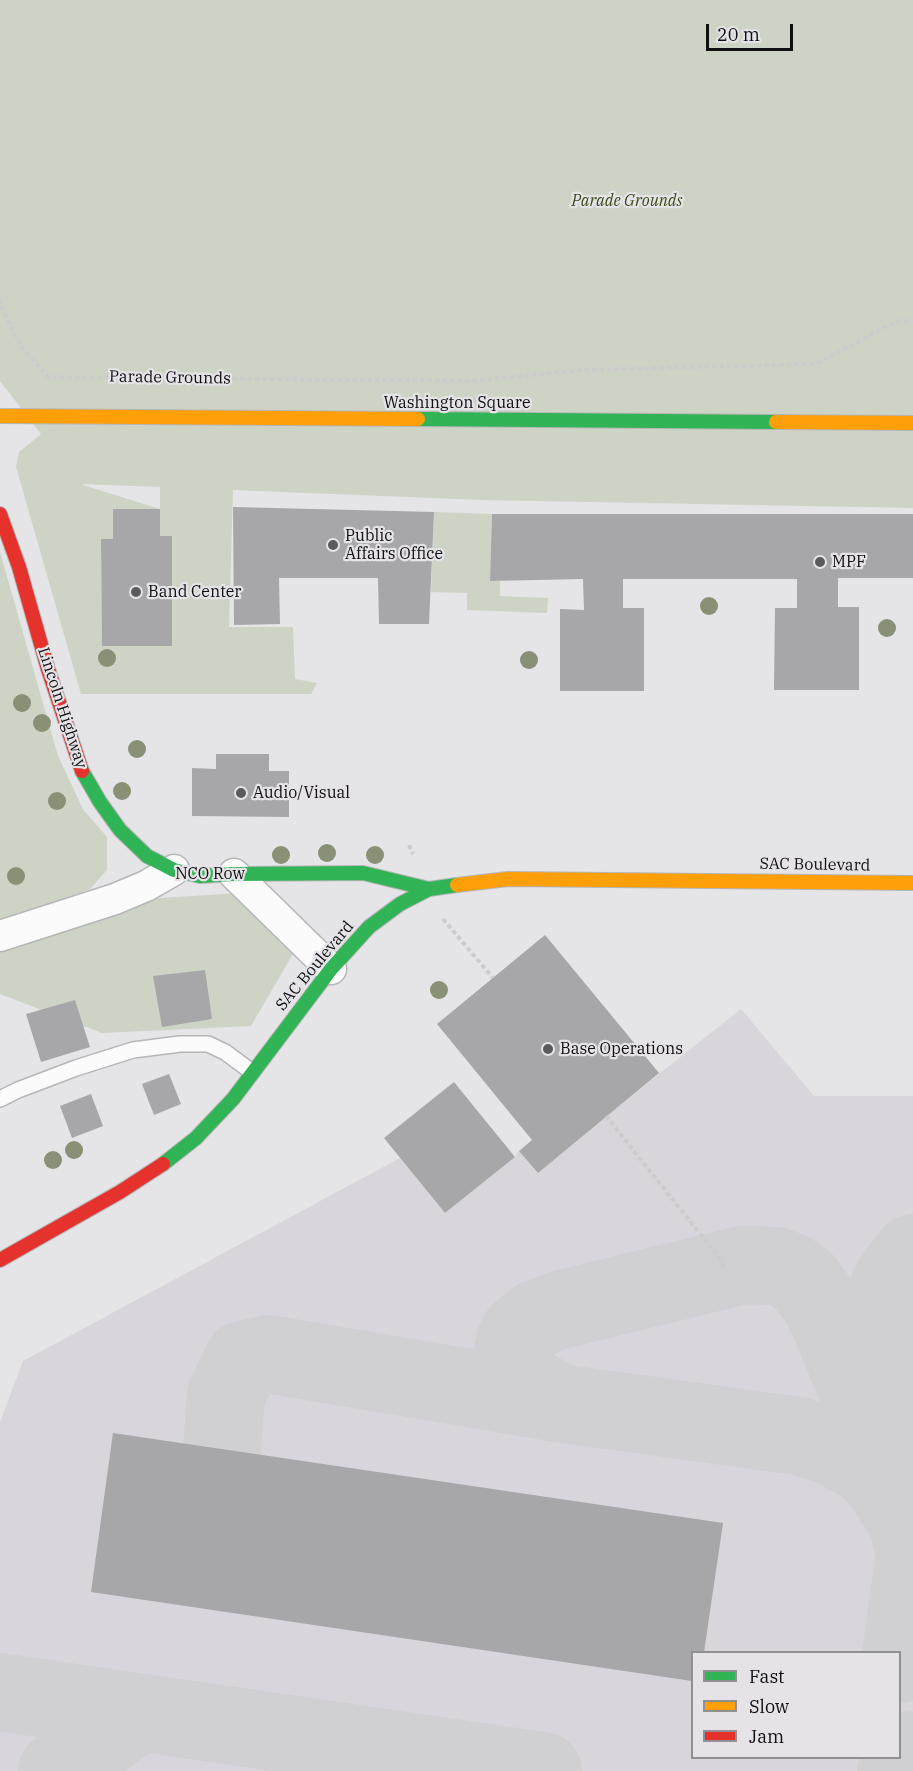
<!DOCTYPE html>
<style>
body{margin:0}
#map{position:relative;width:913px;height:1771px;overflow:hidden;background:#e5e4e7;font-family:"IBM Plex Serif",serif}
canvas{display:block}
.legend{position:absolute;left:691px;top:1651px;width:210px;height:108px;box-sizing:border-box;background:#e5e3e8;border:2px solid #908f92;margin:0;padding:8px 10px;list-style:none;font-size:18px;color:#101011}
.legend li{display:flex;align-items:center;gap:12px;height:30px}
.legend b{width:30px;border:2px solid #908f92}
.scale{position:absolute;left:706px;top:24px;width:87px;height:27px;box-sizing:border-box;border:3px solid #101011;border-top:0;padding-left:8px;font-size:18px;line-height:21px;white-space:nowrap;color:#101011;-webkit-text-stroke:4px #e5e3e8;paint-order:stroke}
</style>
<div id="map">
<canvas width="913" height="1771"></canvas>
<ul class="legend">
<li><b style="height:8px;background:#30b455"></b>Fast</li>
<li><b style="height:8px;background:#ff9f0a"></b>Slow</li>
<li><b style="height:8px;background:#e5322d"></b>Jam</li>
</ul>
<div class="scale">20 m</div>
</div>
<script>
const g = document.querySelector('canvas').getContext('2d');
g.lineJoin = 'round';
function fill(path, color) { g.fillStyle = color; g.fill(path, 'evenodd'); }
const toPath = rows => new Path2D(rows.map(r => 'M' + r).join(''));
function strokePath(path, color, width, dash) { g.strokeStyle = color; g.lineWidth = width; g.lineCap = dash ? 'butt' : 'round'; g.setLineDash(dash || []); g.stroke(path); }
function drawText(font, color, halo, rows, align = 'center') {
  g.font = font + ' "IBM Plex Serif",serif'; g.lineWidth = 4.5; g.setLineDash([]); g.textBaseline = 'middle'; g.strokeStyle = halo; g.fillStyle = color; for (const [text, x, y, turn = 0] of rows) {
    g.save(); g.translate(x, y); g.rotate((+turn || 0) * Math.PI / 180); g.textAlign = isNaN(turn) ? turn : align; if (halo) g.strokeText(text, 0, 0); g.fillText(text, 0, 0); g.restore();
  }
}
const built = toPath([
 [741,1009,814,1096,913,1096,913,1771,0,1771,0,1422,23,1361,400,1158,445,1213,515,1157,519,1151,538,1173,606,1116],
 [692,1652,900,1652,900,1758,692,1758]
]);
const green = toPath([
 [0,0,913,0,913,508,482,500,233,490,229,627,293,627,295,679,317,683,311,694,81,694,16,467,19,452,41,434,0,381],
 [83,484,160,487,160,509,83,485],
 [113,509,160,509,160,536,172,645,102,646,101,539,113,539],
 [434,512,492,514,490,581,500,581,500,596,548,598,547,613,467,610,467,593,431,592],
 [0,552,58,756,83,809,107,837,107,870,90,889,56,902,130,900,239,893,294,952,251,1026,102,1033,0,994]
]);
const taxiway = toPath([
 [558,1403,529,1385,520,1375,514,1364,513,1352,515,1341,519,1333,536,1319,559,1310,743,1265,777,1266,791,1272,803,1280,821,1304,829,1321,903,1501],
 [900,1426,887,1318,887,1301,889,1286,898,1272,913,1253],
 [222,1449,226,1395,243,1360,268,1354,558,1403,798,1436,829,1445,859,1461,872,1471,883,1483,908,1523,913,1546],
 [900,1664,913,1568],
 [0,1692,543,1771],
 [57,1771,126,1722,138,1716,150,1714],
 [896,1771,913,1750]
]);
const building = toPath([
 [233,507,434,512,429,624,379,624,378,578,279,578,280,624,234,625],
 [113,509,160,509,160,536,172,536,172,646,102,646,101,539,113,539],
 [492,514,913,514,913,578,838,578,838,607,859,607,859,690,774,690,775,608,797,608,797,579,623,579,623,608,644,608,644,691,560,691,560,609,584,610,583,579,490,581],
 [216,754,269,754,269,771,289,771,289,817,192,816,192,768,216,769],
 [545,935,659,1073,538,1173,519,1151,532,1140,437,1024],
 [205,970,212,1019,162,1027,153,976],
 [75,1000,90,1047,41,1062,26,1014],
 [169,1074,181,1104,154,1115,142,1084],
 [454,1082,515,1157,445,1213,384,1138],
 [91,1094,103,1126,72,1138,60,1106],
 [113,1433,723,1523,704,1652,692,1652,692,1681,91,1592]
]);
const path = toPath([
 [0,299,1,306,20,345,48,377,472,381,583,370,816,364,897,321,913,321],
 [409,845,413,854],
 [443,919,493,978],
 [606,1116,717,1255,725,1269]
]);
const lane = toPath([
 [0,1099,18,1090,76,1068,133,1050,180,1044,208,1044,225,1052,252,1072]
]);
const street = toPath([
 [234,874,331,969],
 [0,936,115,899,146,886,174,870]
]);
const fast = toPath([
 [418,419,776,422],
 [82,771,100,802,120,830,147,856,174,870,200,876,234,874,363,873,429,889],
 [163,1164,196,1138,233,1099,331,969,369,927,400,904,429,889,457,885]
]);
const slow = toPath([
 [0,416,418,419],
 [776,422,913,423],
 [457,885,508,879,913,883]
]);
const jam = toPath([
 [0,514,19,567,48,669,82,771],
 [0,1260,120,1192,163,1164]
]);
const trees = [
 [709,606],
 [887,628],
 [107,658],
 [529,660],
 [22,703],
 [42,723],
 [137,749],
 [122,791],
 [57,801],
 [327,853],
 [281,855],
 [375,855],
 [16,876],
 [439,990],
 [74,1150],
 [53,1160]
];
const markers = [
 [333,545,6,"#5b5a5c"],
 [820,562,6,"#5b5a5c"],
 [136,592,6,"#5b5a5c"],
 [241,793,6,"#5b5a5c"],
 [548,1049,6,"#5b5a5c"]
];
const parkNames = [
 ["Parade Grounds",627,201]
];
const streetNames = [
 ["Parade Grounds",170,378,1],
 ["Washington Square",457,403],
 ["Lincoln Highway",62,708,72],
 ["SAC Boulevard",815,865,1],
 ["NCO Row",210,874],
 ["SAC Boulevard",315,966,-50]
];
const poiNames = [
 ["Public",345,536],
 ["Affairs Office",345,554],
 ["MPF",832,562],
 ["Band Center",148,592],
 ["Audio/Visual",253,793],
 ["Base Operations",560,1049]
];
fill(built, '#d8d5dc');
fill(green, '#cdd4c5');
strokePath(taxiway, '#d0cfd1', 78);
fill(building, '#a7a6a8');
strokePath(lane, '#b6b5b7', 18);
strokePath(street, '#b6b5b7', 33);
strokePath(fast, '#b6b5b7', 16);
strokePath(slow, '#b6b5b7', 16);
strokePath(jam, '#b6b5b7', 16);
strokePath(path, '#cccccd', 4, [4.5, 3]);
strokePath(lane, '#fbfbfb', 15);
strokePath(street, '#fbfbfb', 30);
strokePath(fast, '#30b455', 14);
strokePath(slow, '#ff9f0a', 14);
strokePath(jam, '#e5322d', 14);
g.fillStyle = '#889175';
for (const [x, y] of trees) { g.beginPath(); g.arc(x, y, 9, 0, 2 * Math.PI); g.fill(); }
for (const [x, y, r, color] of markers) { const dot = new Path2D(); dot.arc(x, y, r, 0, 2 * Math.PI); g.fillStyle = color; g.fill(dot); strokePath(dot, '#e5e3e8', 2); }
drawText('italic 16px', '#3b4d17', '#e5e3e8', parkNames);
drawText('16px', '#101011', '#e5e3e8', streetNames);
drawText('16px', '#101011', '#e5e3e8', poiNames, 'left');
</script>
